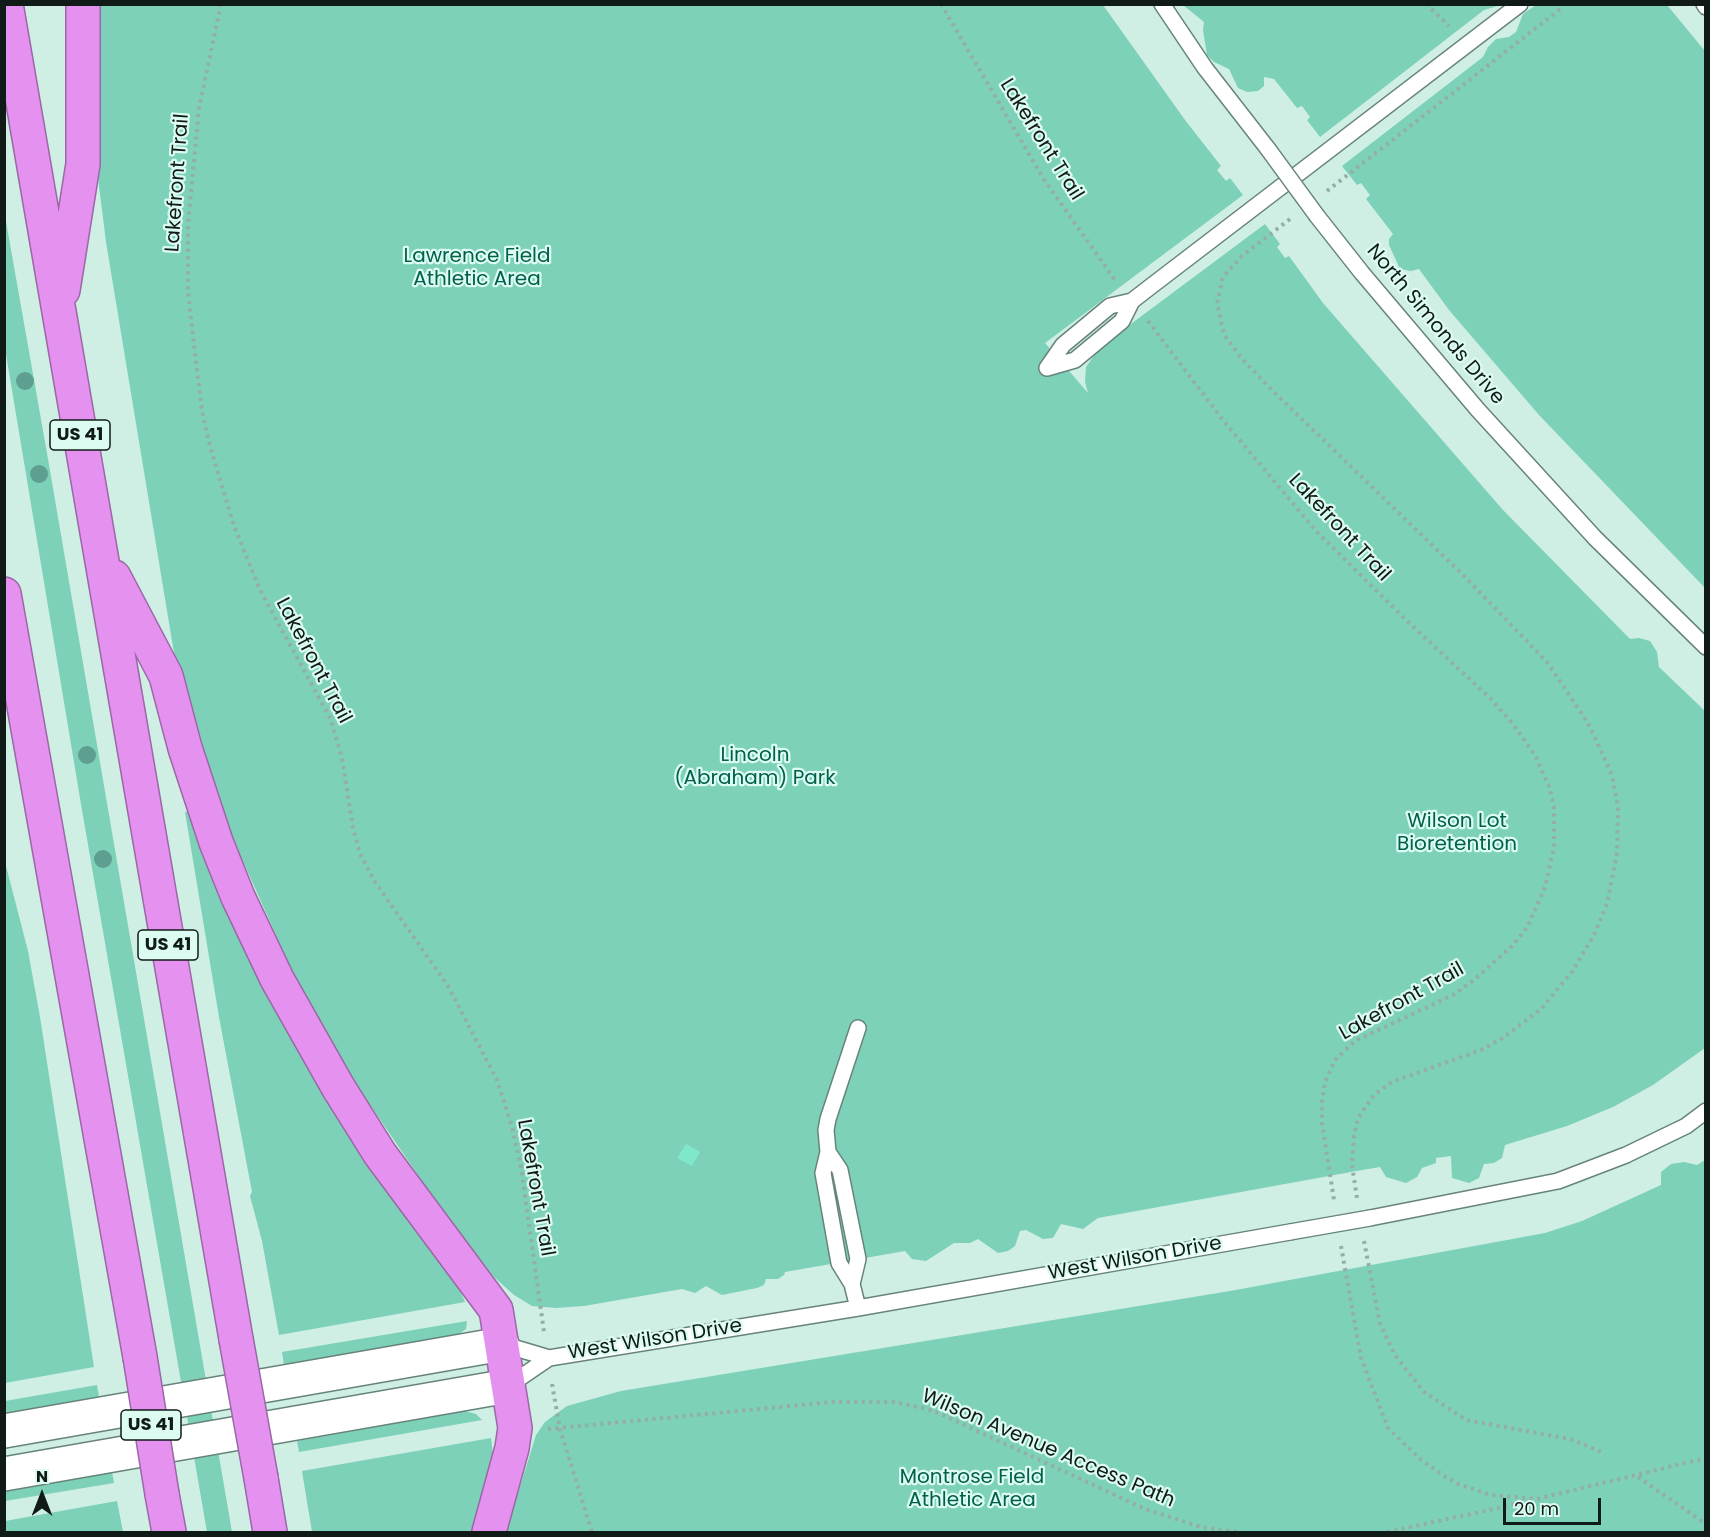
<!DOCTYPE html>
<style>
body{margin:0}
#map{position:relative;width:1710px;height:1537px;overflow:hidden;background:#cfeee4;font-family:Poppins,sans-serif}
canvas{display:block}
.frame{position:absolute;inset:0;border:6px solid #101b18;pointer-events:none}
.north{position:absolute;left:12px;top:1465px;width:60px;height:60px;-webkit-text-stroke:4px #dcfcf1;paint-order:stroke;rotate:0deg;font-size:16px;font-weight:700;line-height:24px;text-align:center;color:#101b18}
.north::after{content:'';display:block;margin:auto;width:21px;height:27px;background:#101b18;clip-path:polygon(50% 0,100% 100%,50% 72%,0 100%)}
.scale{position:absolute;left:1503px;top:1498px;width:98px;height:27px;box-sizing:border-box;border:3px solid #101b18;border-top:0;padding-left:8px;font-size:18px;line-height:21px;white-space:nowrap;color:#101b18;-webkit-text-stroke:4px #dcfcf1;paint-order:stroke}
</style>
<div id="map">
<canvas width="1710" height="1537"></canvas>
<div class="frame"></div>
<div class="north">N</div>
<div class="scale">20 m</div>
</div>
<script>
const g = document.querySelector('canvas').getContext('2d');
g.lineJoin = 'round';
function fill(path, color) { g.fillStyle = color; g.fill(path, 'evenodd'); }
const toPath = rows => new Path2D(rows.map(r => 'M' + r).join(''));
function strokePath(path, color, width, dash) { g.strokeStyle = color; g.lineWidth = width; g.lineCap = dash ? 'butt' : 'round'; g.setLineDash(dash || []); g.stroke(path); }
function drawText(font, color, halo, rows, align = 'center') {
  g.font = font + ' Poppins,sans-serif'; g.lineWidth = 4.5; g.setLineDash([]); g.textBaseline = 'middle'; g.strokeStyle = halo; g.fillStyle = color; for (const [text, x, y, turn = 0] of rows) {
    g.save(); g.translate(x, y); g.rotate((+turn || 0) * Math.PI / 180); g.textAlign = isNaN(turn) ? turn : align; if (halo) g.strokeText(text, 0, 0); g.fillText(text, 0, 0); g.restore();
  }
}
const green = toPath([
 [97,5,1103,5,1185,120,1221,166,1217,170,1226,181,1230,178,1243,195,1045,343,1088,393,1085,382,1086,367,1100,347,1265,224,1280,244,1277,247,1285,258,1289,256,1323,303,1503,510,1630,639,1639,638,1650,641,1657,652,1659,667,1705,711,1705,1048,1653,1085,1613,1107,1567,1126,1505,1145,1502,1158,1494,1163,1484,1164,1479,1178,1469,1183,1452,1178,1451,1156,1436,1158,1436,1163,1422,1168,1417,1177,1406,1183,1386,1177,1380,1167,1362,1170,1098,1218,1083,1229,1061,1224,1053,1238,1043,1239,1026,1230,1020,1231,1015,1246,1008,1251,998,1253,978,1239,970,1243,954,1243,926,1261,912,1259,905,1251,785,1272,784,1275,778,1279,766,1279,764,1285,757,1288,722,1295,706,1286,695,1293,682,1289,584,1306,556,1308,532,1306,514,1295,494,1277,441,1209,349,1074,293,973,217,803,183,696,173,647,106,242,98,178],
 [1183,5,1501,5,1484,10,1320,137,1307,120,1310,117,1302,106,1297,108,1274,79,1264,77,1264,86,1258,91,1247,92,1238,88,1229,69,1214,62,1207,55,1203,30,1204,22],
 [1536,5,1667,5,1705,51,1705,588,1539,415,1449,310,1419,269,1411,271,1400,269,1389,245,1389,239,1393,234,1366,199,1370,195,1361,183,1357,185,1342,166,1483,57,1488,47,1496,39,1509,37,1516,32,1523,14],
 [4,210,48,459,232,1532,207,1532,82,810,5,348],
 [190,811,346,1129,395,1202,457,1283,465,1302,279,1335,262,1241,250,1196,252,1192,219,1017,185,812],
 [4,858,28,951,40,1017,94,1367,5,1383],
 [1705,1160,1705,1532,506,1532,536,1435,545,1422,567,1406,621,1391,1230,1291,1545,1233,1582,1221,1661,1185,1661,1172,1671,1164,1684,1162,1697,1165],
 [467,1321,466,1329,459,1334,284,1365,282,1352],
 [97,1385,99,1397,5,1413,5,1401],
 [465,1411,476,1414,482,1420,299,1452,297,1441],
 [491,1438,493,1454,472,1532,312,1532,302,1471],
 [112,1472,114,1483,5,1501,5,1490],
 [117,1501,123,1532,5,1532,5,1521]
]);
const building = toPath([
 [686,1144,700,1152,692,1166,677,1158]
]);
const path = toPath([
 [221,4,199,108,188,224,188,290,192,328,202,411,210,446,234,526,260,590,331,720,342,758,353,828,360,854,375,882,448,986,497,1080,512,1127,521,1167,544,1332],
 [941,4,1043,178,1115,280],
 [1426,4,1449,26],
 [1327,191,1563,7],
 [1290,219,1242,256,1223,277,1217,303,1224,335,1242,359,1277,395,1463,575,1547,662,1588,723,1612,775,1618,807,1617,853,1607,904,1594,935,1572,972,1540,1010,1501,1039,1481,1050,1392,1082,1374,1095,1358,1118,1354,1136,1352,1165,1357,1198],
 [1148,321,1222,419,1317,532,1408,622,1492,700,1512,723,1535,755,1550,789,1554,807,1554,847,1545,887,1527,928,1512,946,1474,980,1455,994,1355,1041,1335,1060,1325,1082,1322,1101,1322,1123,1334,1200],
 [1364,1241,1380,1324,1395,1355,1424,1392,1466,1420,1570,1439,1604,1453],
 [1341,1246,1361,1358,1388,1428,1420,1459,1444,1476,1458,1484,1491,1495,1537,1499,1706,1458],
 [552,1384,560,1429,592,1532],
 [548,1429,833,1402,893,1402,927,1409,943,1415,1145,1509,1201,1527,1237,1532],
 [1638,1477,1706,1524],
 [1387,1532,1531,1501]
]);
const service = toPath([
 [1162,4,1205,68,1268,149],
 [1704,4,1706,7],
 [1317,216,1362,273,1478,410,1595,538,1706,647],
 [1047,368,1075,360,1122,321,1132,301,1150,287,1520,4],
 [1047,368,1063,345,1110,306,1132,301],
 [828,1152,840,1170,858,1259,852,1284],
 [1370,1218,1558,1181,1626,1155,1686,1126,1706,1111],
 [858,1308,852,1284,839,1263,823,1173,828,1152,826,1130,828,1119,858,1028],
 [502,1344,549,1358],
 [508,1386,549,1358,858,1308,1290,1232]
]);
const tertiary = toPath([
 [4,1431,502,1344],
 [4,1474,508,1386]
]);
const motorway = toPath([
 [6,4,236,1339],
 [63,290,83,164,83,4],
 [114,577,166,676,185,748,216,842,238,897,277,979,338,1087,380,1154,496,1310,515,1428,512,1448,489,1532],
 [4,594,140,1357],
 [261,1478,270,1532],
 [162,1494,169,1532]
]);
const serviceBridge = toPath([
 [1268,149,1317,216],
 [1290,1232,1370,1218]
]);
const motorwayBridge = toPath([
 [236,1339,261,1478],
 [140,1357,162,1494]
]);
const trees = [
 [25,381],
 [39,474],
 [87,755],
 [103,859]
];
const shields = [
 [80,435,60],
 [168,945,60],
 [151,1425,60]
];
const shieldNames = [
 ["US 41",80,435],
 ["US 41",168,945],
 ["US 41",151,1425]
];
const streetNames = [
 ["Lakefront Trail",1041,140,58],
 ["Lakefront Trail",178,183,-86],
 ["North Simonds Drive",1435,325,50],
 ["Lakefront Trail",1339,528,47],
 ["Lakefront Trail",313,661,62],
 ["Lakefront Trail",1402,1002,-29],
 ["Lakefront Trail",535,1188,80],
 ["West Wilson Drive",1135,1259,-10],
 ["West Wilson Drive",655,1340,-9],
 ["Wilson Avenue Access Path",1048,1449,23]
];
const parkNames = [
 ["Lawrence Field",477,257],
 ["Athletic Area",477,280],
 ["Lincoln",755,756],
 ["(Abraham) Park",755,779],
 ["Wilson Lot",1457,822],
 ["Bioretention",1457,845],
 ["Montrose Field",972,1478],
 ["Athletic Area",972,1501]
];
fill(green, '#7dd1b9');
fill(building, '#7fe8cb');
strokePath(service, '#67847b', 18);
strokePath(tertiary, '#67847b', 36);
strokePath(motorway, '#9a68a4', 36);
strokePath(path, '#94ada5', 4, [3, 4.5]);
strokePath(service, '#fff', 15);
strokePath(tertiary, '#fff', 33);
strokePath(motorway, '#e591f0', 33);
strokePath(serviceBridge, '#67847b', 18, []);
strokePath(motorwayBridge, '#9a68a4', 36, []);
strokePath(serviceBridge, '#fff', 15);
strokePath(motorwayBridge, '#e591f0', 33);
g.fillStyle = '#5e9f91';
for (const [x, y] of trees) { g.beginPath(); g.arc(x, y, 9, 0, 2 * Math.PI); g.fill(); }
for (const [x, y, w] of shields) { const box = new Path2D(); box.roundRect(x - w / 2, y - 15, w, 30, 4.5); g.fillStyle = '#dcfcf1'; g.fill(box); strokePath(box, '#101b18', 1.5); }
drawText('bold 18px', '#101b18', null, shieldNames);
drawText('20px', '#101b18', '#dcfcf1', streetNames);
drawText('20px', '#015f4d', '#dcfcf1', parkNames);
</script>
